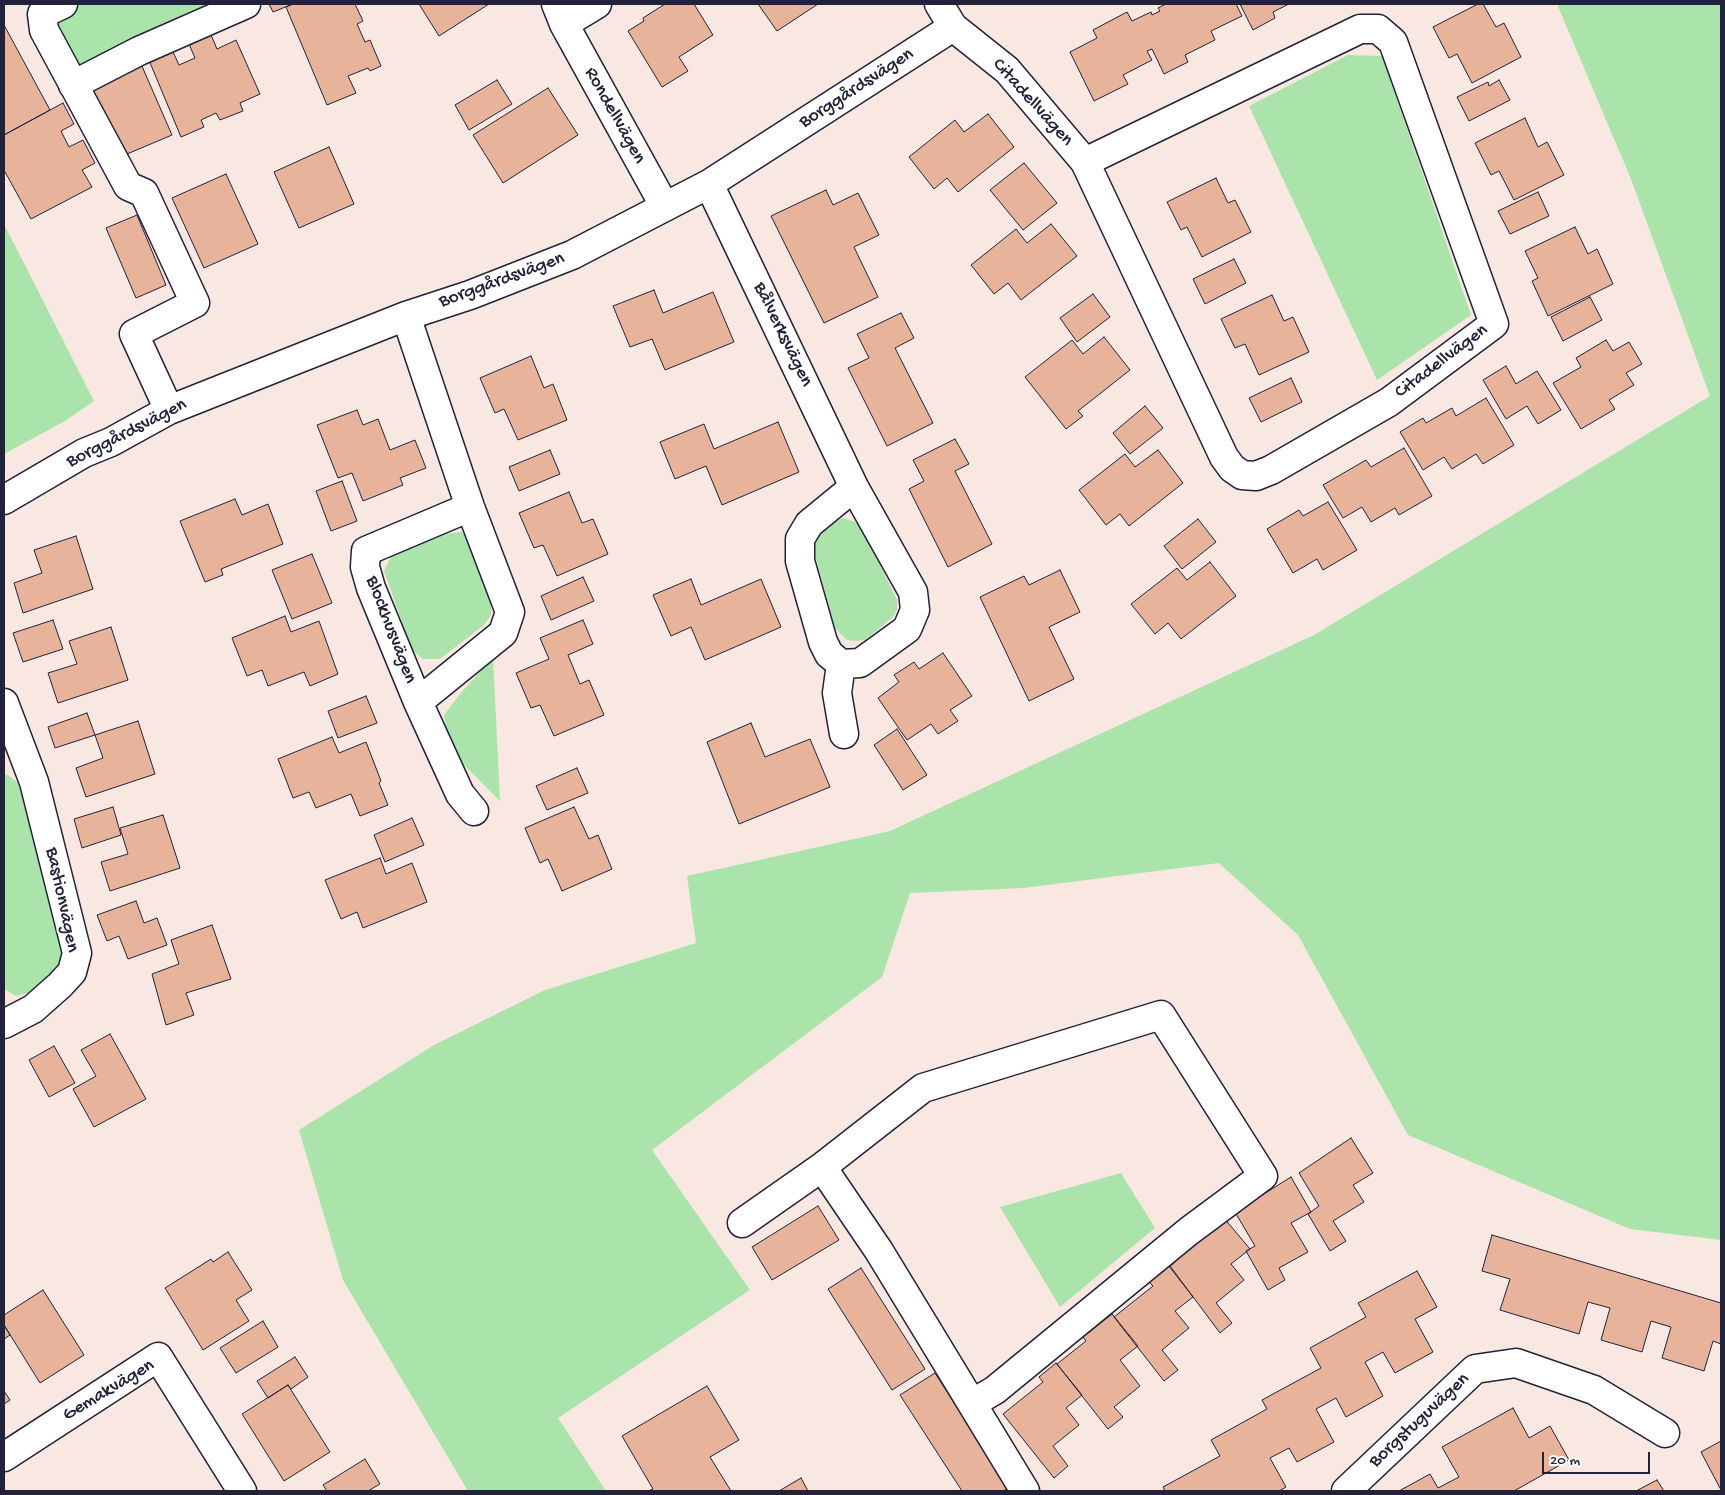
<!DOCTYPE html>
<meta charset="utf-8">
<style>
body{margin:0}
#map{position:relative;width:1725px;height:1495px;overflow:hidden;background:#f8e8e1;font-family:"Gochi Hand",sans-serif}
canvas{display:block}
.frame{position:absolute;inset:0;border:5px solid #22223b;pointer-events:none}
.scale{position:absolute;left:1542px;top:1452px;width:108px;height:22px;box-sizing:border-box;border:2px solid #22223b;border-top:0;padding-left:6px;font-size:15px;line-height:18px;white-space:nowrap;color:#22223b;-webkit-text-stroke:4px #fff;paint-order:stroke}
</style>
<div id="map">
<canvas width="1725" height="1495"></canvas>
<div class="frame"></div>
<div class="scale">20 m</div>
</div>
<script>
const g = document.querySelector('canvas').getContext('2d');
g.lineJoin = 'round';
function fill(path, color) { g.fillStyle = color; g.fill(path, 'evenodd'); }
const toPath = rows => new Path2D(rows.map(r => 'M' + r).join(''));
function strokePath(path, color, width, dash) { g.strokeStyle = color; g.lineWidth = width; g.lineCap = dash ? 'butt' : 'round'; g.setLineDash(dash || []); g.stroke(path); }
function drawText(font, color, halo, rows, align = 'center') {
  g.font = font + ' "Gochi Hand",sans-serif'; g.lineWidth = 4; g.setLineDash([]); g.textBaseline = 'middle'; g.strokeStyle = halo; g.fillStyle = color; for (const [text, x, y, turn = 0] of rows) {
    g.save(); g.translate(x, y); g.rotate((+turn || 0) * Math.PI / 180); g.textAlign = isNaN(turn) ? turn : align; if (halo) g.strokeText(text, 0, 0); g.fillText(text, 0, 0); g.restore();
  }
}
const green = toPath([
 [81,4,228,4,76,80,50,32,57,14],
 [1557,4,1721,4,1721,1240,1630,1229,1408,1135,1298,935,1219,863,1024,888,910,893,882,977,652,1150,750,1290,558,1418,606,1491,468,1491,343,1280,299,1130,434,1045,545,990,696,943,687,876,890,831,1314,635,1710,396,1631,179],
 [1348,55,1382,56,1471,315,1377,380,1249,106],
 [4,224,94,401,65,421,4,454],
 [843,518,856,522,863,530,897,600,897,610,893,617,865,640,856,641,847,640,835,628,813,547,818,535,828,526],
 [462,532,474,546,491,595,491,615,484,625,440,659,423,659,412,650,384,571,392,555,404,548,442,534],
 [493,657,500,801,459,760,447,737,444,715,460,694],
 [4,774,8,775,19,784,61,952,59,965,31,992,16,996,4,989],
 [1121,1173,1155,1228,1060,1307,1000,1207]
]);
const building = toPath([
 [269,4,293,4,273,12,269,4],
 [293,4,355,4,363,21,357,24,365,42,370,40,381,66,370,71,368,68,348,76,356,93,327,105,286,7,293,4],
 [419,4,489,4,439,36,419,4],
 [665,4,694,4,713,35,679,57,688,71,662,87,628,31,644,21,643,18,665,4],
 [758,4,818,4,777,31,758,4],
 [1166,4,1236,4,1242,16,1211,31,1215,40,1185,55,1188,62,1164,74,1152,49,1147,51,1152,60,1123,75,1128,84,1094,101,1070,52,1097,38,1093,30,1127,12,1132,21,1151,12,1152,15,1160,11,1158,8,1166,4],
 [1240,4,1289,4,1273,12,1275,18,1253,30,1240,4],
 [1478,4,1483,4,1496,27,1504,23,1521,57,1472,83,1457,54,1449,58,1433,27,1478,4],
 [4,25,50,110,4,135,4,25],
 [208,28,217,49,236,40,260,94,240,103,243,111,220,120,216,113,201,120,204,127,181,137,146,53,169,43,179,65,195,58,186,37,208,28],
 [138,57,172,135,120,157,87,79,138,57],
 [497,80,512,104,469,130,455,105,497,80],
 [1499,80,1510,100,1469,121,1457,97,1488,82,1489,86,1499,80],
 [548,88,578,135,503,183,473,135,548,88],
 [63,103,74,124,61,131,69,147,83,140,95,163,82,170,92,187,31,219,4,170,4,135,63,103],
 [988,114,1014,147,958,192,947,178,934,189,909,157,955,120,964,132,988,114],
 [1525,118,1538,147,1547,142,1564,175,1514,200,1499,171,1491,175,1475,143,1525,118],
 [329,147,354,204,299,228,274,172,329,147],
 [1024,163,1057,203,1023,230,990,190,1024,163],
 [226,174,258,244,204,268,172,198,226,174],
 [1216,178,1228,203,1235,200,1251,232,1202,257,1187,227,1181,230,1167,202,1216,178],
 [826,190,833,205,858,193,879,235,854,247,878,297,824,323,771,216,826,190],
 [1538,192,1549,216,1510,234,1498,211,1538,192],
 [137,215,166,285,136,298,106,228,137,215],
 [1051,224,1077,256,1021,300,1008,283,994,294,971,265,1016,229,1027,243,1051,224],
 [1575,227,1588,254,1597,249,1613,284,1548,316,1532,281,1538,278,1525,251,1575,227],
 [1234,259,1246,283,1205,304,1193,279,1234,259],
 [654,290,663,313,713,292,734,342,665,370,652,339,630,347,613,306,654,290],
 [1093,294,1110,317,1077,342,1060,318,1093,294],
 [1272,295,1284,321,1293,317,1309,352,1259,375,1245,344,1235,348,1221,319,1272,295],
 [1590,297,1602,320,1563,341,1551,317,1590,297],
 [901,313,914,338,895,348,933,423,887,446,848,368,869,358,857,334,901,313],
 [1104,337,1130,370,1078,411,1083,416,1066,429,1025,377,1072,340,1083,354,1104,337],
 [1606,340,1613,351,1629,342,1642,364,1626,373,1634,385,1609,400,1615,409,1581,429,1553,383,1581,367,1576,358,1606,340],
 [531,356,544,388,553,384,567,420,518,440,504,409,495,413,480,378,531,356],
 [1506,366,1516,384,1537,371,1561,410,1538,424,1527,406,1506,419,1483,380,1506,366],
 [1291,378,1302,402,1261,422,1249,398,1291,378],
 [1486,398,1514,445,1483,464,1476,454,1452,469,1444,457,1423,470,1400,432,1423,418,1426,423,1452,408,1456,416,1486,398],
 [1145,406,1163,428,1130,454,1113,433,1145,406],
 [357,410,363,425,378,419,390,450,415,440,426,468,400,478,403,485,363,501,352,473,338,478,317,425,357,410],
 [778,422,799,472,722,505,706,466,675,479,660,442,704,424,714,449,778,422],
 [955,439,969,464,955,471,992,544,948,567,909,489,924,481,913,460,955,439],
 [1404,448,1432,496,1399,515,1395,508,1371,522,1362,507,1343,518,1323,485,1366,460,1371,467,1404,448],
 [550,450,560,474,519,491,509,467,550,450],
 [1158,450,1183,483,1129,526,1120,514,1106,525,1079,490,1125,454,1135,467,1158,450],
 [342,481,357,521,331,531,316,491,342,481],
 [569,492,582,523,593,519,608,554,557,576,543,545,534,548,519,513,569,492],
 [235,499,242,515,268,504,283,544,221,569,223,575,205,582,180,521,235,499],
 [1328,502,1357,550,1323,570,1317,559,1293,573,1267,529,1299,510,1303,516,1328,502],
 [1198,519,1216,542,1182,569,1164,546,1198,519],
 [76,536,93,589,23,613,14,583,42,573,34,550,76,536],
 [312,554,332,603,292,619,272,570,312,554],
 [1210,562,1236,596,1181,639,1168,623,1155,634,1131,604,1177,568,1187,580,1210,562],
 [1060,570,1080,612,1049,627,1074,679,1029,701,980,597,1024,576,1029,585,1060,570],
 [583,577,594,601,551,620,541,596,583,577],
 [691,579,701,605,761,579,781,627,705,660,691,627,671,636,653,595,691,579],
 [285,616,291,632,319,621,338,674,310,686,304,672,268,686,262,670,247,676,232,638,285,616],
 [53,620,63,649,23,662,13,633,53,620],
 [583,620,593,644,568,655,580,684,589,680,604,715,554,736,540,705,531,708,516,673,549,659,540,638,583,620],
 [111,627,128,680,58,703,48,673,77,664,69,641,111,627],
 [943,653,972,696,950,710,958,721,938,734,931,724,907,740,878,698,899,682,894,675,914,662,919,669,943,653],
 [366,696,377,723,338,738,328,711,366,696],
 [87,713,95,735,55,748,48,727,87,713],
 [138,721,155,774,86,797,76,768,103,758,95,735,138,721],
 [751,723,765,757,810,739,830,787,739,824,707,742,751,723],
 [897,729,927,775,903,790,874,745,897,729],
 [332,737,339,753,366,742,381,781,379,783,388,805,360,816,351,794,316,808,309,792,293,798,278,759,332,737],
 [577,768,588,793,547,810,536,786,577,768],
 [113,807,121,835,82,848,74,819,113,807],
 [574,807,589,839,598,835,612,869,562,891,548,859,540,863,525,828,574,807],
 [163,815,180,868,110,891,101,862,128,854,120,828,163,815],
 [412,818,424,845,385,862,374,835,412,818],
 [380,858,386,874,412,863,427,902,363,928,357,912,341,919,325,880,380,858],
 [136,901,144,923,157,918,167,945,128,959,119,936,107,941,97,915,136,901],
 [212,925,231,979,186,993,194,1015,166,1025,152,974,179,964,171,940,212,925],
 [110,1034,146,1099,94,1127,73,1089,96,1076,81,1050,110,1034],
 [54,1046,75,1083,49,1097,29,1060,54,1046],
 [1351,1138,1373,1173,1353,1185,1364,1202,1333,1221,1346,1241,1330,1251,1308,1214,1319,1206,1299,1173,1351,1138],
 [1291,1177,1311,1212,1291,1223,1308,1252,1279,1268,1285,1280,1268,1290,1246,1251,1255,1246,1235,1212,1291,1177],
 [818,1206,839,1240,772,1280,752,1247,818,1206],
 [1224,1218,1250,1249,1231,1264,1244,1280,1216,1303,1232,1323,1220,1333,1170,1266,1175,1262,1174,1260,1224,1218],
 [1492,1235,1721,1303,1721,1344,1713,1341,1704,1371,1662,1358,1671,1327,1651,1321,1642,1352,1601,1340,1610,1308,1588,1302,1579,1334,1500,1310,1510,1279,1482,1271,1492,1235],
 [228,1252,252,1290,236,1300,249,1321,203,1350,165,1288,211,1259,213,1262,228,1252],
 [1169,1266,1193,1297,1175,1311,1189,1328,1162,1350,1178,1370,1164,1381,1114,1317,1153,1286,1149,1282,1169,1266],
 [861,1268,925,1369,892,1390,828,1289,861,1268],
 [1417,1271,1437,1307,1415,1319,1433,1352,1395,1373,1383,1352,1365,1362,1383,1396,1346,1417,1336,1398,1316,1409,1334,1442,1297,1462,1289,1448,1270,1458,1286,1487,1279,1491,1165,1491,1163,1487,1220,1456,1211,1440,1267,1409,1262,1400,1321,1368,1310,1348,1366,1317,1358,1303,1417,1271],
 [43,1290,84,1355,40,1383,4,1325,4,1315,43,1290],
 [1112,1314,1138,1346,1120,1360,1140,1386,1114,1407,1123,1417,1108,1429,1057,1364,1086,1341,1083,1337,1112,1314],
 [263,1321,278,1347,236,1373,220,1348,263,1321],
 [4,1325,10,1335,4,1339,4,1325],
 [295,1357,308,1377,291,1389,288,1385,268,1398,257,1381,295,1357],
 [1056,1363,1082,1395,1066,1408,1079,1425,1053,1446,1068,1466,1054,1478,1003,1414,1043,1382,1039,1377,1056,1363],
 [935,1373,1009,1488,1003,1491,962,1491,900,1395,935,1373],
 [288,1385,330,1452,284,1481,242,1414,288,1385],
 [707,1386,739,1440,710,1457,731,1491,648,1491,653,1489,622,1436,707,1386],
 [4,1391,10,1400,4,1404,4,1391],
 [1513,1408,1529,1438,1550,1426,1569,1460,1514,1491,1399,1491,1430,1474,1438,1488,1459,1477,1442,1447,1513,1408],
 [1721,1441,1721,1490,1701,1452,1721,1441],
 [365,1459,380,1484,368,1491,327,1491,323,1485,365,1459],
 [801,1478,808,1491,779,1491,801,1478],
 [1657,1480,1664,1491,1636,1491,1657,1480]
]);
const minor = toPath([
 [63,4,42,14,44,30,128,186,144,193,195,303,134,334,169,410],
 [556,4,564,24,665,207],
 [939,4,953,27,1007,70,1085,162,1224,457,1232,468,1242,475,1256,476,1271,470,1389,402,1494,324,1393,42,1378,29,1360,29,1085,162],
 [564,24,597,4],
 [73,85,139,51,246,4],
 [709,184,854,487,809,524,800,539,800,561,823,642,829,654,841,664,860,663,878,650,907,629,915,610,913,592,854,487],
 [406,316,470,507,510,612,503,633,418,702,371,588,365,567,366,551,470,507],
 [4,500,84,453,111,442,169,410,406,316,470,295,572,255,709,184,953,27],
 [841,664,837,693,844,734],
 [418,702,460,794,474,811],
 [4,703,34,782,77,953,72,972,60,985,33,1009,4,1024],
 [822,1167,879,1251,1025,1491],
 [742,1223,822,1167,923,1088,1161,1015,1263,1176,1189,1231,995,1390,973,1403],
 [4,1457,158,1357,242,1491],
 [1346,1491,1475,1369,1516,1363,1594,1390,1665,1433]
]);
const streetNames = [
 ["Borggårdsvägen",857,89,-33],
 ["Citadellvägen",1032,103,48],
 ["Rondellvägen",614,116,61],
 ["Borggårdsvägen",502,281,-20],
 ["Bålverksvägen",782,335,64],
 ["Citadellvägen",1442,362,-37],
 ["Borggårdsvägen",127,434,-27],
 ["Blockhusvägen",390,630,69],
 ["Bastionvägen",61,900,78],
 ["Gemakvägen",109,1391,-31],
 ["Borgstuguvägen",1420,1421,-43]
];
fill(green, '#aae4aa');
fill(building, '#e7b39a');
strokePath(building, '#22223b', 1);
strokePath(minor, '#22223b', 31);
strokePath(minor, '#fff', 28);
drawText('19px', '#22223b', '#fff', streetNames);
</script>
